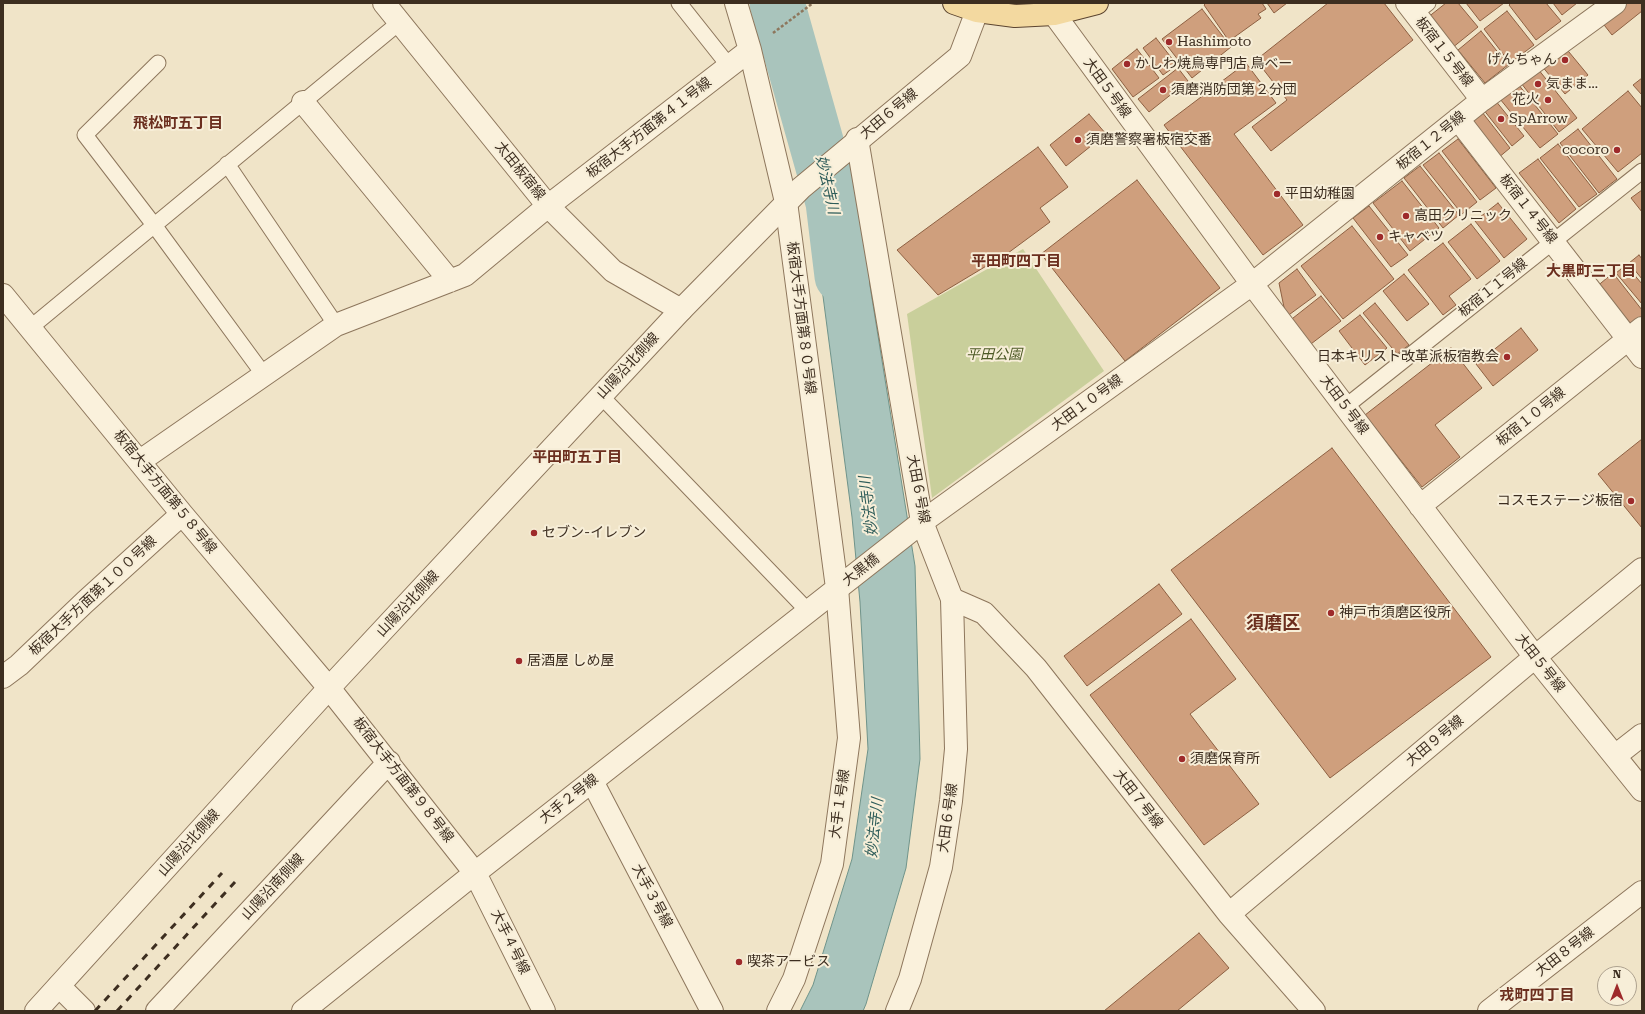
<!DOCTYPE html>
<meta charset="utf-8">
<style>
body{margin:0}
#map{position:relative;width:1645px;height:1014px;overflow:hidden;background:#f0e4c8;font-family:"Roboto Serif",serif}
canvas{display:block}
.frame{position:absolute;inset:0;border:4px solid #3d2e20;pointer-events:none}
.north{position:absolute;left:1597px;top:966px;width:40px;height:40px;box-sizing:border-box;background:#f7eed8;border:1px solid #ada18e;border-radius:50%;rotate:0deg;font-size:11px;font-weight:700;line-height:16px;text-align:center;color:#3d2e20}
.north::after{content:'';display:block;margin:auto;width:14px;height:18px;background:#9e2a2b;clip-path:polygon(50% 0,100% 100%,50% 72%,0 100%)}
</style>
<div id="map">
<canvas width="1645" height="1014"></canvas>
<div class="frame"></div>
<div class="north">N</div>
</div>
<script>
const g = document.querySelector('canvas').getContext('2d');
g.lineJoin = 'round';
function fill(path, color) { g.fillStyle = color; g.fill(path, 'evenodd'); }
const toPath = rows => new Path2D(rows.map(r => 'M' + r).join(''));
function strokePath(path, color, width, dash) { g.strokeStyle = color; g.lineWidth = width; g.lineCap = dash ? 'butt' : 'round'; g.setLineDash(dash || []); g.stroke(path); }
function drawText(font, color, halo, rows, align = 'center') {
  g.font = font + ' "Roboto Serif","Noto Sans JP",serif'; g.lineWidth = 4; g.setLineDash([]); g.textBaseline = 'middle'; g.strokeStyle = halo; g.fillStyle = color; for (const [text, x, y, turn = 0] of rows) {
    g.save(); g.translate(x, y); g.rotate((+turn || 0) * Math.PI / 180); g.textAlign = isNaN(turn) ? turn : align; if (halo) g.strokeText(text, 0, 0); g.fillText(text, 0, 0); g.restore();
  }
}
const green = toPath([
 [1023,249,1104,371,932,498,907,314]
]);
const water = toPath([
 [853,180,915,566,920,759,906,868,866,1004,863,1011,800,1011,813,985,852,859,868,749,860,602,852,517,813,220,853,180]
]);
const river = toPath([
 [777,3,833,202,842,276]
]);
const building = toPath([
 [1206,3,1262,3,1266,9,1258,14,1261,18,1229,41,1204,5,1206,3],
 [1267,3,1287,3,1274,13,1267,3],
 [1328,3,1384,3,1413,40,1271,151,1252,127,1287,100,1256,60,1328,3],
 [1446,3,1458,3,1478,27,1452,48,1427,18,1446,3],
 [1466,3,1504,3,1480,21,1466,3],
 [1511,3,1546,3,1561,21,1536,40,1509,5,1511,3],
 [1553,3,1577,3,1562,15,1553,3],
 [1624,3,1642,3,1642,11,1612,35,1601,21,1624,3],
 [1202,9,1231,47,1192,78,1162,39,1202,9],
 [1507,11,1534,45,1510,63,1484,29,1507,11],
 [1481,31,1508,65,1485,83,1458,50,1481,31],
 [1156,38,1177,65,1163,75,1143,48,1156,38],
 [1564,46,1588,75,1565,94,1541,65,1564,46],
 [1137,49,1159,78,1133,97,1112,69,1137,49],
 [1246,63,1276,103,1234,134,1303,225,1263,255,1164,125,1246,63],
 [1178,68,1188,81,1149,112,1138,99,1178,68],
 [1538,69,1577,118,1559,132,1521,83,1538,69],
 [1642,78,1642,95,1633,85,1642,78],
 [1518,84,1558,134,1540,148,1500,99,1518,84],
 [1628,91,1642,108,1642,153,1618,172,1582,129,1628,91],
 [1495,100,1524,136,1512,146,1483,109,1495,100],
 [1482,112,1510,148,1498,158,1470,121,1482,112],
 [1089,114,1106,134,1066,166,1050,145,1089,114],
 [1578,129,1617,179,1599,193,1560,143,1578,129],
 [1458,139,1496,188,1480,200,1442,151,1458,139],
 [1558,144,1597,194,1579,207,1540,158,1558,144],
 [1038,147,1068,187,1040,208,1050,222,1008,253,938,295,897,250,1038,147],
 [1439,153,1477,202,1462,214,1423,165,1439,153],
 [1538,159,1576,209,1559,223,1519,173,1538,159],
 [1420,166,1459,215,1443,228,1404,178,1420,166],
 [1137,180,1220,288,1125,361,1041,254,1137,180],
 [1402,181,1439,228,1410,251,1373,203,1402,181],
 [1642,190,1642,212,1631,198,1642,190],
 [1498,203,1527,239,1504,258,1475,221,1498,203],
 [1369,206,1408,255,1391,267,1353,218,1369,206],
 [1471,224,1500,261,1477,279,1448,242,1471,224],
 [1352,226,1394,279,1343,319,1301,266,1352,226],
 [1443,243,1471,279,1449,296,1456,305,1443,315,1408,270,1443,243],
 [1639,255,1642,259,1642,279,1629,263,1639,255],
 [1626,265,1642,284,1642,304,1616,273,1626,265],
 [1297,269,1316,295,1286,317,1279,283,1297,269],
 [1613,273,1642,310,1642,318,1628,329,1595,288,1613,273],
 [1404,274,1429,304,1407,321,1383,291,1404,274],
 [1321,296,1341,321,1307,347,1288,322,1321,296],
 [1375,303,1409,345,1397,354,1363,313,1375,303],
 [1360,315,1387,348,1365,365,1339,331,1360,315],
 [1521,328,1538,350,1493,386,1476,364,1521,328],
 [1451,348,1482,388,1435,425,1460,457,1422,487,1365,415,1451,348],
 [1642,439,1642,528,1598,474,1642,439],
 [1332,448,1491,657,1330,778,1171,570,1332,448],
 [1159,584,1182,614,1087,686,1064,656,1159,584],
 [1191,619,1236,679,1190,714,1259,804,1204,845,1090,695,1191,619],
 [1199,933,1229,968,1177,1011,1104,1011,1199,933]
]);
const path = toPath([
 [773,33,813,3]
]);
const service = toPath([
 [679,3,729,66],
 [1415,13,1428,3],
 [158,63,85,135,154,225,264,375],
 [227,164,336,325],
 [30,328,400,22],
 [600,395,808,611],
 [1345,407,1642,171]
]);
const minor = toPath([
 [384,3,548,206,613,271,681,310],
 [736,3,750,50,786,202,837,588],
 [1407,3,1482,100],
 [1054,14,1252,284,1535,657,1642,790],
 [303,102,450,281],
 [1458,119,1642,357],
 [857,139,922,522],
 [3,295,182,514,329,688,475,873,544,1011],
 [140,461,336,325,465,275,548,206,750,50],
 [1420,506,1642,328],
 [952,599,984,613,1036,668,1229,914,1314,1011],
 [3,677,19,665,85,602,182,514],
 [1615,756,1642,735],
 [592,781,712,1011],
 [1229,914,1535,657,1642,569],
 [59,986,84,1011],
 [157,1011,389,762],
 [303,1011,475,873,922,522,1252,284,1482,100,1615,3],
 [1489,1011,1642,892]
]);
const tertiary = toPath([
 [36,1011,329,688,681,310,801,188,960,56,977,11,983,3],
 [778,1011,794,979,832,864,849,738,837,588],
 [897,1011,910,979,941,867,951,801,956,749,952,599,922,522]
]);
const primary = toPath([
 [954,3,977,11,1015,16,1054,14,1097,3]
]);
const rail = toPath([
 [95,1011,222,873],
 [117,1011,235,882]
]);
const markers = [
 [1169,42,4,"#9e2a2b"],
 [1565,60,4,"#9e2a2b"],
 [1127,64,4,"#9e2a2b"],
 [1538,84,4,"#9e2a2b"],
 [1163,90,4,"#9e2a2b"],
 [1548,100,4,"#9e2a2b"],
 [1501,119,4,"#9e2a2b"],
 [1078,140,4,"#9e2a2b"],
 [1617,150,4,"#9e2a2b"],
 [1277,194,4,"#9e2a2b"],
 [1406,216,4,"#9e2a2b"],
 [1380,237,4,"#9e2a2b"],
 [1507,357,4,"#9e2a2b"],
 [1631,501,4,"#9e2a2b"],
 [534,533,4,"#9e2a2b"],
 [1331,613,4,"#9e2a2b"],
 [519,661,4,"#9e2a2b"],
 [1182,759,4,"#9e2a2b"],
 [739,962,4,"#9e2a2b"]
];
const poiNames = [
 ["Hashimoto",1177,42],
 ["げんちゃん",1557,60,"right"],
 ["かしわ焼鳥専門店 鳥ベー",1135,64],
 ["気まま…",1546,84],
 ["須磨消防団第２分団",1171,90],
 ["花火",1540,100,"right"],
 ["SpArrow",1509,119],
 ["須磨警察署板宿交番",1086,140],
 ["cocoro",1609,150,"right"],
 ["平田幼稚園",1285,194],
 ["高田クリニック",1414,216],
 ["キャベツ",1388,237],
 ["日本キリスト改革派板宿教会",1499,357,"right"],
 ["コスモステージ板宿",1623,501,"right"],
 ["セブン-イレブン",542,533],
 ["神戸市須磨区役所",1339,613],
 ["居酒屋 しめ屋",527,661],
 ["須磨保育所",1190,759],
 ["喫茶アービス",747,962]
];
const streetNames = [
 ["板宿１５号線",1444,52,52],
 ["大田５号線",1107,88,54],
 ["大田６号線",889,114,-40],
 ["板宿大手方面第４１号線",649,128,-38],
 ["板宿１２号線",1431,141,-39],
 ["太田板宿線",520,171,51],
 ["板宿１４号線",1528,209,52],
 ["板宿１１号線",1493,288,-39],
 ["板宿大手方面第８０号線",801,318,83],
 ["山陽沿北側線",628,366,-47],
 ["大田１０号線",1087,403,-36],
 ["大田５号線",1344,405,53],
 ["板宿１０号線",1531,417,-39],
 ["大田６号線",918,489,79],
 ["板宿大手方面第５８号線",165,492,51],
 ["大黒橋",861,570,-38],
 ["板宿大手方面第１００号線",93,596,-43],
 ["山陽沿北側線",408,604,-47],
 ["大田５号線",1540,663,52],
 ["大田９号線",1435,741,-40],
 ["板宿大手方面第９８号線",403,780,52],
 ["大手２号線",569,799,-38],
 ["大田７号線",1138,799,52],
 ["大手１号線",840,804,-82],
 ["大田６号線",948,818,-82],
 ["山陽沿北側線",189,843,-48],
 ["山陽沿南側線",273,887,-47],
 ["大手３号線",652,896,62],
 ["大手４号線",510,942,64],
 ["大田８号線",1565,952,-38]
];
const parkNames = [
 ["平田公園",994,355]
];
const neighbourhoodNames = [
 ["飛松町五丁目",178,124],
 ["平田町四丁目",1016,262],
 ["大黒町三丁目",1591,272],
 ["平田町五丁目",577,458],
 ["戎町四丁目",1537,996]
];
const waterNames = [
 ["妙法寺川",827,185,77],
 ["妙法寺川",869,506,-97],
 ["妙法寺川",875,828,-84]
];
const districtNames = [
 ["須磨区",1273,624]
];
fill(green, '#c9cf9b');
fill(water, '#a9c4bc');
strokePath(water, '#6f938a', 1);
strokePath(river, '#a9c4bc', 55);
fill(building, '#cf9f7d');
strokePath(building, '#8d5f41', 1);
strokePath(service, '#8d765c', 17);
strokePath(minor, '#8d765c', 24);
strokePath(tertiary, '#8d765c', 24);
strokePath(primary, '#5b4430', 24);
strokePath(path, '#8d765c', 2.5, [3, 2]);
strokePath(service, '#faf1dc', 15);
strokePath(minor, '#faf1dc', 22);
strokePath(tertiary, '#faf1dc', 22);
strokePath(primary, '#f3d9a0', 22);
strokePath(rail, '#3d2e20', 3, [7, 7]);
for (const [x, y, r, color] of markers) { const dot = new Path2D(); dot.arc(x, y, r, 0, 2 * Math.PI); g.fillStyle = color; g.fill(dot); strokePath(dot, '#f7eed8', 1.5); }
drawText('14px', '#3d2e20', '#f7eed8', poiNames, 'left');
drawText('14px', '#3d2e20', '#f7eed8', streetNames);
drawText('italic 14px', '#4d5a26', '#f7eed8', parkNames);
drawText('bold 15px', '#6b2e1e', '#f7eed8', neighbourhoodNames);
drawText('italic 15px', '#2f5d5a', '#f7eed8', waterNames);
drawText('bold 18px', '#6b2e1e', '#f7eed8', districtNames);
</script>
